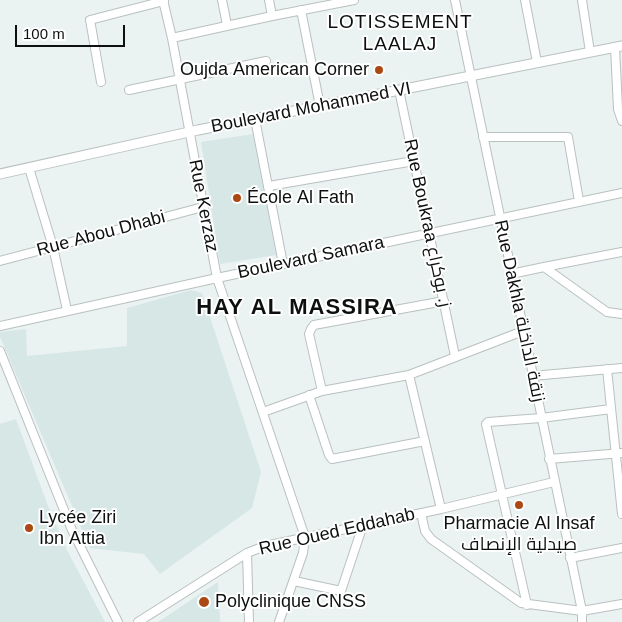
<!DOCTYPE html>
<meta charset="utf-8">
<style>
body{margin:0}
#map{position:relative;width:622px;height:622px;overflow:hidden;background:#eaf2f2;font-family:Arial,sans-serif}
canvas{display:block}
.scale{position:absolute;left:15px;top:25px;width:110px;height:22px;box-sizing:border-box;border:2px solid #0e1010;border-top:0;padding-left:6px;font-size:15px;line-height:18px;white-space:nowrap;color:#0e1010;-webkit-text-stroke:4px #fff;paint-order:stroke}
</style>
<div id="map">
<canvas width="622" height="622"></canvas>
<div class="scale">100 m</div>
</div>
<script>
const g = document.querySelector('canvas').getContext('2d');
g.lineJoin = 'round';
function fill(path, color) { g.fillStyle = color; g.fill(path, 'evenodd'); }
const toPath = rows => new Path2D(rows.map(r => 'M' + r).join(''));
function strokePath(path, color, width, dash) { g.strokeStyle = color; g.lineWidth = width; g.lineCap = dash ? 'butt' : 'round'; g.setLineDash(dash || []); g.stroke(path); }
function drawText(font, color, halo, rows, align = 'center') {
  g.font = font + ' Arial,Cairo,sans-serif'; g.lineWidth = 4; g.setLineDash([]); g.textBaseline = 'middle'; g.strokeStyle = halo; g.fillStyle = color; for (const [text, x, y, turn = 0] of rows) {
    g.save(); g.translate(x, y); g.rotate((+turn || 0) * Math.PI / 180); g.textAlign = isNaN(turn) ? turn : align; if (halo) g.strokeText(text, 0, 0); g.fillText(text, 0, 0); g.restore();
  }
}
const built = toPath([
 [253,134,276,255,220,264,201,142],
 [191,290,202,293,261,472,252,508,160,574,144,554,90,548,0,337,0,332,26,329,27,356,127,346,127,308],
 [16,419,48,506,67,550,105,622,0,622,0,424],
 [218,582,220,622,158,622]
]);
const minor = toPath([
 [163,0,172,38,217,278,305,537,303,553,279,622],
 [222,0,227,25],
 [269,0,272,16],
 [455,0,582,611,582,622],
 [525,0,537,62],
 [582,0,590,52],
 [301,10,320,106],
 [172,38,272,16,354,0],
 [615,47,618,109,622,121],
 [101,82,90,20,164,1],
 [129,90,266,61],
 [399,90,455,356],
 [255,119,283,264],
 [483,137,568,137,579,201],
 [29,168,53,247,67,310],
 [269,186,414,161],
 [0,261,203,207],
 [544,267,622,252],
 [511,274,544,267,607,312,622,314],
 [0,326,217,278,622,193],
 [0,351,72,530,118,622],
 [607,369,622,514],
 [409,375,441,509],
 [532,376,622,368],
 [322,391,309,334,311,329,314,325,444,301],
 [309,395,329,455,332,459,425,441],
 [263,412,322,391,409,375,523,331],
 [549,459,622,453],
 [421,513,425,531,431,539,521,603,582,611,622,604],
 [247,553,249,622],
 [570,558,622,548],
 [294,581,341,591,363,525],
 [527,605,486,424,488,422,541,418,611,409],
 [138,622,247,553,265,546,441,509,554,482]
]);
const tertiary = toPath([
 [0,174,198,130,622,46]
]);
const markers = [
 [379,70,5,"#ac4813"],
 [237,198,5,"#ac4813"],
 [519,505,5,"#ac4813"],
 [29,528,5,"#ac4813"],
 [204,602,6,"#ac4813"]
];
const poiNames = [
 ["Oujda American Corner",369,70,"right"],
 ["École Al Fath",247,198],
 ["Lycée Ziri",39,518],
 ["Ibn Attia",39,539],
 ["Pharmacie Al Insaf",519,524,"center"],
 ["صيدلية الإنصاف",519,545,"center"],
 ["Polyclinique CNSS",215,602]
];
const streetNames = [
 ["Boulevard Mohammed VI",311,108,-11],
 ["Rue Kerzaz",203,206,79],
 ["Rue Boukraa ز. بوكراع",427,223,78],
 ["Rue Abou Dhabi",101,234,-15],
 ["Boulevard Samara",311,258,-12],
 ["Rue Dakhla زنقة الداخلة",519,311,78],
 ["Rue Oued Eddahab",337,532,-13]
];
const neighbourhoodNames = [
 ["LOTISSEMENT",400,23],
 ["LAALAJ",400,45]
];
const districtNames = [
 ["HAY AL MASSIRA",297,308]
];
fill(built, '#d6e7e6');
strokePath(minor, '#b9c0c0', 10);
strokePath(tertiary, '#b9c0c0', 11);
strokePath(minor, '#fff', 8);
strokePath(tertiary, '#fff', 9);
for (const [x, y, r, color] of markers) { const dot = new Path2D(); dot.arc(x, y, r, 0, 2 * Math.PI); g.fillStyle = color; g.fill(dot); strokePath(dot, '#fff', 2); }
drawText('18px', '#0e1010', '#fff', poiNames, 'left');
drawText('18px', '#0e1010', '#fff', streetNames);
g.letterSpacing = '1px';
drawText('19px', '#0e1010', '#fff', neighbourhoodNames);
g.letterSpacing = '0px';
g.letterSpacing = '1px';
drawText('bold 22px', '#0e1010', '#fff', districtNames);
g.letterSpacing = '0px';
</script>
